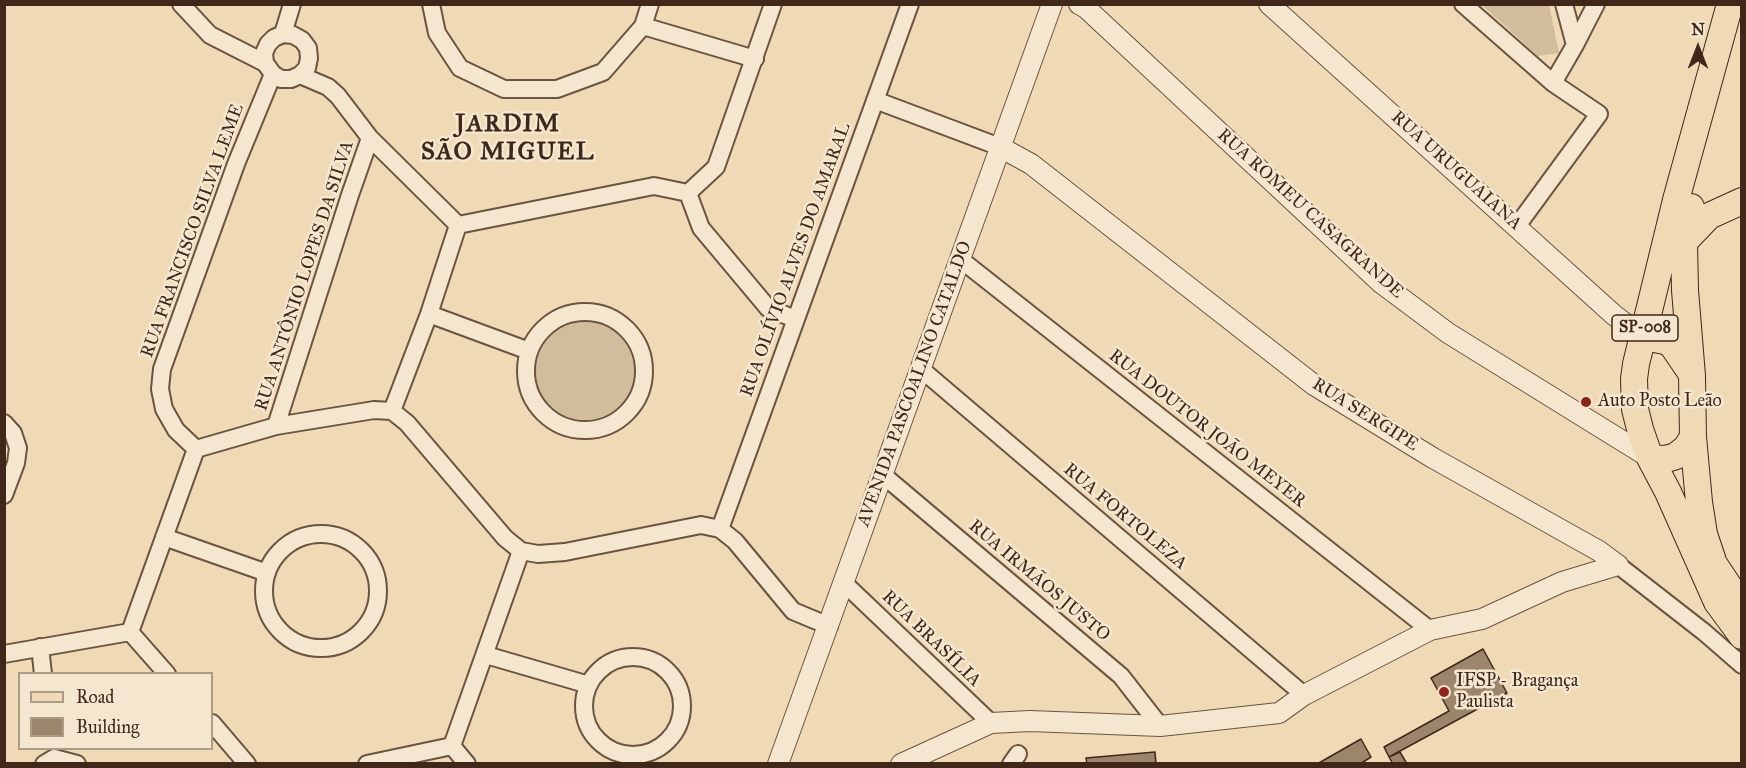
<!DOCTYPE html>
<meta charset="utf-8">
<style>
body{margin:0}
#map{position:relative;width:1746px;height:768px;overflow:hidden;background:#efdab5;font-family:"IM FELL Great Primer",serif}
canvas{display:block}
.frame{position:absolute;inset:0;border:6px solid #3f281a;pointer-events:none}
.legend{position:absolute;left:18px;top:672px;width:195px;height:78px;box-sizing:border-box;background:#f5e7cf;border:2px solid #ac9b87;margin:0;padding:8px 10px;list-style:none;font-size:18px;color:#3f281a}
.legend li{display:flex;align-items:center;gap:12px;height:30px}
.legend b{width:30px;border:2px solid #ac9b87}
.north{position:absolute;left:1668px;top:18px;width:60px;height:60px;-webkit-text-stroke:4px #f5e7cf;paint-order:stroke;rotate:0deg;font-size:16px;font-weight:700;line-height:24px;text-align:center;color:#3f281a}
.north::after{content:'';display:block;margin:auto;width:21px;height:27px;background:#3f281a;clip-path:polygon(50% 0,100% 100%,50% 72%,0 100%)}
</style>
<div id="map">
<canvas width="1746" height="768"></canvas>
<div class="frame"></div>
<ul class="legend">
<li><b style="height:8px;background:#efdab5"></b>Road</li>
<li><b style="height:16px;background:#9b856b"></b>Building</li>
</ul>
<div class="north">N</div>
</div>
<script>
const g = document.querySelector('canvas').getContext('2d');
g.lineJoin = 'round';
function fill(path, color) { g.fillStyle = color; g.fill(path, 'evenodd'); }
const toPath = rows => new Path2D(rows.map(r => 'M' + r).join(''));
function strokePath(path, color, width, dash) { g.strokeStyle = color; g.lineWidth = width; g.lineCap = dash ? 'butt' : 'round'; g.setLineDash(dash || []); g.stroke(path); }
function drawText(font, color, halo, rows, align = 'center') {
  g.font = font + ' "IM FELL Great Primer",serif'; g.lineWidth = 5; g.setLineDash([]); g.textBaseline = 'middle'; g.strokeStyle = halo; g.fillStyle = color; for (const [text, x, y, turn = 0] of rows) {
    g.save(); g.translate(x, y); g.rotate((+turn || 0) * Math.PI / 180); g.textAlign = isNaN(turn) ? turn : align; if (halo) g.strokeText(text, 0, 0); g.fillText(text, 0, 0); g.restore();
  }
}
const green = toPath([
 [1482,5,1549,5,1559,53,1538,56],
 '536 371a49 49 0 1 1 98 0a49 49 0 1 1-98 0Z'
]);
const building = toPath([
 [1483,649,1507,693,1389,757,1384,747,1449,711,1431,678,1483,649],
 [1361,739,1371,757,1360,764,1317,764,1361,739],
 [1155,752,1156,764,1087,764,1086,758,1155,752],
 [1400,752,1407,764,1393,764,1389,757,1400,752]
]);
const minor = toPath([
 [181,4,210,35,265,63,273,74,281,79,291,79,300,75,307,68,309,58,308,48,302,40,293,35,283,34,274,38,268,44,264,53,265,63],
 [431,4,437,33,460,68,504,89,557,89,603,72,643,26,650,4],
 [1463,4,1553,83,1599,114,1517,226],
 [1564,4,1575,45],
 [643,26,755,59],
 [283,34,292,4],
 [300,75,328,87,338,96,370,138,458,225],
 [1553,83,1575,45,1596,4],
 [875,100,1000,147],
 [688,193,716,167,773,4],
 [688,193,701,228,768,308,795,319],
 [458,225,654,186,688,193],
 [960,259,1430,630],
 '526 371a59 59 0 1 1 118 0a59 59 0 1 1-118 0Z',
 [429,314,529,351],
 [921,369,1304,695],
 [392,411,429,314,458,225],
 [4,423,13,433,18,448,16,463,4,495],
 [276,426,350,195,370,138],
 [196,449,276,426,374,410,392,411,407,423,505,538,521,551,538,554,565,552,701,525,720,529,735,541,793,611,829,626],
 [883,475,1121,676,1160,726],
 [720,529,910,4],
 '264 591a57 57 0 1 1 114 0a57 57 0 1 1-114 0Z',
 [164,537,267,573],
 [1618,565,1704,632,1742,665],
 [844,583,991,723],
 [130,632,196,449,176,430,164,409,160,389,162,369,236,164,273,74],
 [40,647,43,674],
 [4,654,130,632,167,674],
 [486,655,589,685],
 '584 706a49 49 0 1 1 98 0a49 49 0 1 1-98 0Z',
 [212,723,247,764],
 [452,746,521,551],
 [44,764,54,758,77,764],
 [367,764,452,746,467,764],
 [1011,764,1018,754]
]);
const tertiary = toPath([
 [1079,4,1086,8,1381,283,1448,333,1650,458],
 [1269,4,1614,315,1643,337],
 [1000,147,1031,164,1314,385,1433,458,1599,551,1618,565],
 [778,764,1052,4],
 [901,764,991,723,1030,721,1160,726,1279,713,1304,695,1430,630,1482,619,1562,582,1618,565]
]);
const primary = toPath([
 [1730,4,1676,200,1636,364,1634,379,1635,409,1640,429,1650,458,1668,492,1717,602,1742,636],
 [1691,207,1684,242,1685,290,1692,376,1693,437,1699,502,1704,534,1714,564,1742,606],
 [1684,242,1709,216,1742,201],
 [1643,337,1665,341,1672,345,1691,373],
 [1650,458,1666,459,1676,456,1686,448,1693,437]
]);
const markers = [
 [1586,402,6,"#8f2418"],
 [1444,692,6,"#8f2418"]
];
const shields = [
 [1645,328,66]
];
const shieldNames = [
 ["SP-008",1645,328]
];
const streetNames = [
 ["RUA URUGUAIANA",1456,171,42],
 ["RUA ROMEU CASAGRANDE",1310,214,42],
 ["RUA FRANCISCO SILVA LEME",193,231,-70],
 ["RUA OLÍVIO ALVES DO AMARAL",796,260,-70],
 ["RUA ANTÔNIO LOPES DA SILVA",305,276,-72],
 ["AVENIDA PASCOALINO CATALDO",915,384,-70],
 ["RUA SERGIPE",1365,415,32],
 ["RUA DOUTOR JOÃO MEYER",1207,429,38],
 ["RUA FORTOLEZA",1125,517,40],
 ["RUA IRMÃOS JUSTO",1039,581,40],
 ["RUA BRASÍLIA",931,639,44]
];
const poiNames = [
 ["Auto Posto Leão",1598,402],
 ["IFSP - Bragança",1456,682],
 ["Paulista",1456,703]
];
const districtNames = [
 ["JARDIM",508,125],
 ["SÃO MIGUEL",508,153]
];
fill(green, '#d1bc9b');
fill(building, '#9b856b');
strokePath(building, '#3f281a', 1.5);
strokePath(minor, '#6b5441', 20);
strokePath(tertiary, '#6b5441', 22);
strokePath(primary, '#3f281a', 28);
strokePath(minor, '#f5e7cf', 16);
strokePath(tertiary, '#f5e7cf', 20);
strokePath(primary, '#efdab5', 26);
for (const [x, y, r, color] of markers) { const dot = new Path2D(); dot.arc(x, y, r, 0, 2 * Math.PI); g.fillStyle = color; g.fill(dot); strokePath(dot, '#f5e7cf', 2); }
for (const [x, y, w] of shields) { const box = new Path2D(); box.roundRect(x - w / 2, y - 13, w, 26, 4.5); g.fillStyle = '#f5e7cf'; g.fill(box); strokePath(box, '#3f281a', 1.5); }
drawText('bold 16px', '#3f281a', null, shieldNames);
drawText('18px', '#3f281a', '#f5e7cf', streetNames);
drawText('18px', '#3f281a', '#f5e7cf', poiNames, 'left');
g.letterSpacing = '1.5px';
drawText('bold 24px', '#3f281a', '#f5e7cf', districtNames);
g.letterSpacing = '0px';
</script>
